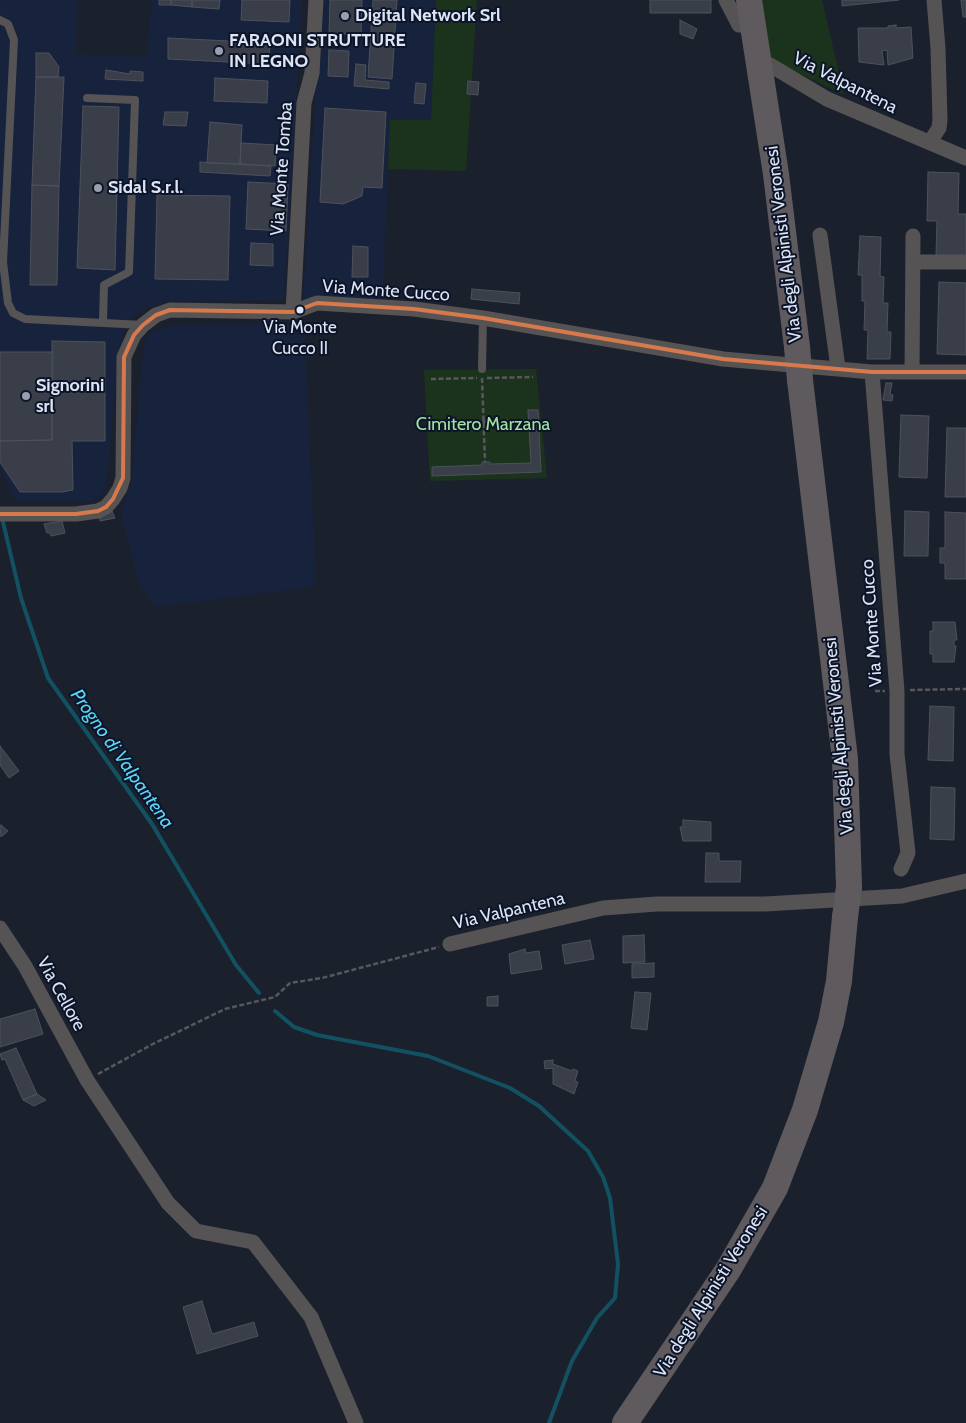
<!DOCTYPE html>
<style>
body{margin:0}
canvas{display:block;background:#1b202d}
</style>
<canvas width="966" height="1423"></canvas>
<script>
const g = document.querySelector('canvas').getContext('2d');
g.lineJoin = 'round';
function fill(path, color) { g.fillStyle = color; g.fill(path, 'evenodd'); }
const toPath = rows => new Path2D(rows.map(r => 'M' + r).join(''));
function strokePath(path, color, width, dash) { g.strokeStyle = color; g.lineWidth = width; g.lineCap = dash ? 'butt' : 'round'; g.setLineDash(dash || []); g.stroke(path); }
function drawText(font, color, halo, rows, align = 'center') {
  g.font = font + ' Cabin,sans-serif'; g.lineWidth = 4; g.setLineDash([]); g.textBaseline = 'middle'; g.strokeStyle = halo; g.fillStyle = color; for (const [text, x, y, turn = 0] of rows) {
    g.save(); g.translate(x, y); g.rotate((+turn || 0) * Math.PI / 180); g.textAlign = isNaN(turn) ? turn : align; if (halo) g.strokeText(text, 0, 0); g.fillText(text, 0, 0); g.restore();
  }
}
const built = toPath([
 [0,0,77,0,76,54,146,57,152,0,302,0,284,300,171,301,153,306,137,313,127,323,118,347,109,460,105,489,101,496,94,501,16,501,0,467],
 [321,0,436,0,431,121,390,121,382,309,303,301],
 [292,324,304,325,316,586,156,607,140,586,120,511,131,485,144,342,150,333,175,325]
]);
const green = toPath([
 [436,0,477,0,466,171,388,169,390,120,431,120],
 [758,0,822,0,844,95,770,59],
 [536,369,547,478,430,481,424,370]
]);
const stream = toPath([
 [3,522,21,598,48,678,152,824,236,965,259,993],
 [275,1011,294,1027,317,1035,428,1056,510,1088,539,1106,588,1151,603,1177,610,1198,618,1264,615,1298,597,1318,572,1361,549,1423]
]);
const building = toPath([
 [159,0,171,0,171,5,159,5,159,0],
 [171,0,192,0,192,7,171,5,171,0],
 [192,0,220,0,219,9,192,7,192,0],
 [242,0,290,0,289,22,241,20,242,0],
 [330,0,362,0,361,35,329,33,330,0],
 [373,0,397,0,392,79,368,77,373,0],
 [650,0,711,0,711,13,650,13,650,0],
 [842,0,899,0,842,6,842,0],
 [961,0,966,0,966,17,963,17,961,0],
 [680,20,697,29,693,39,680,34,680,20],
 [896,25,896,28,911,27,913,58,888,65,887,50,882,51,884,65,859,62,858,28,888,28,888,26,896,25],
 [168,38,270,43,269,64,168,59,168,38],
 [329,50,349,51,348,77,328,76,329,50],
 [36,53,49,53,59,67,58,77,36,77,36,53],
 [356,64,366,65,365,80,389,82,389,89,354,86,356,64],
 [106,70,130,74,130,71,143,72,143,81,105,79,106,70],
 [36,77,64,77,59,186,32,185,36,77],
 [215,78,268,81,267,103,214,101,215,78],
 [468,81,479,82,478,95,467,94,468,81],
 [416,83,426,84,424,104,414,103,416,83],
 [83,106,119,107,115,270,77,268,83,106],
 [325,108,386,112,382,188,363,187,362,196,343,204,320,202,325,108],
 [165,112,188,112,186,126,163,125,165,112],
 [210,122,242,125,240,164,207,163,210,122],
 [241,143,276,145,275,166,240,164,241,143],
 [200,162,271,166,270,176,200,172,200,162],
 [928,172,959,173,958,214,966,214,966,256,936,256,937,221,927,221,928,172],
 [248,182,288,184,286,231,246,229,248,182],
 [32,185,59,186,57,285,30,285,32,185],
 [157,195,230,196,228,280,155,279,157,195],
 [860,236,881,237,880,276,884,277,883,303,888,303,887,332,891,332,890,359,867,359,868,330,864,330,865,301,862,301,862,275,858,275,860,236],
 [251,243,273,244,273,266,250,265,251,243],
 [353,246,368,247,368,277,352,277,353,246],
 [939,282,966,283,966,355,937,354,939,282],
 [472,289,520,293,519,304,471,299,472,289],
 [52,341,105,342,105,441,72,441,73,490,62,492,20,492,0,462,0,441,52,440,52,341],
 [0,352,53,352,52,440,0,441,0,352],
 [886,383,892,383,890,394,893,395,892,401,883,400,886,383],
 [528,410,538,410,541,472,432,476,432,467,482,465,482,462,490,462,490,464,531,463,528,410],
 [901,415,929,416,927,478,899,477,901,415],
 [947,428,966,428,966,497,945,497,947,428],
 [112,511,115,518,100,521,99,513,112,511],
 [905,511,929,512,928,556,904,556,905,511],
 [945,512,966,513,966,579,945,579,945,563,940,563,940,548,945,548,945,512],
 [62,521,65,533,51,536,50,533,47,533,44,524,62,521],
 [933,622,955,622,957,640,954,640,954,646,956,646,954,662,933,662,933,654,930,654,930,631,933,631,933,622],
 [930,706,954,707,953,761,928,760,930,706],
 [0,746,19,771,9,778,0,765,0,746],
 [931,787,955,788,954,840,930,839,931,787],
 [683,820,711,822,711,841,683,841,680,827,683,827,683,820],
 [1,825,8,831,1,837,0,827,1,825],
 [706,853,719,853,719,861,741,861,740,882,705,882,706,853],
 [644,935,645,962,623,963,623,936,644,935],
 [590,940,594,959,565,964,562,945,590,940],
 [525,949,526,953,539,951,542,969,511,974,509,954,525,949],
 [654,963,654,977,632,978,632,964,654,963],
 [635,992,651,993,647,1030,631,1028,635,992],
 [498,996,498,1006,487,1006,487,997,498,996],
 [35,1009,43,1034,0,1047,0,1019,35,1009],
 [16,1048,37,1094,23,1100,5,1059,2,1060,0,1054,16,1048],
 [553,1060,553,1064,572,1071,573,1069,578,1071,575,1081,578,1082,574,1094,553,1084,553,1068,545,1069,544,1061,553,1060],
 [37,1094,46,1100,34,1106,23,1100,37,1094],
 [202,1301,212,1334,254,1322,258,1336,197,1354,183,1307,202,1301]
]);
const path = toPath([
 [482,378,485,462],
 [487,378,533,377],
 [431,379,477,378],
 [430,424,528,420],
 [910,690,966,689],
 [875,691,885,691],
 [98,1074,151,1045,225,1009,275,997,290,983,322,978,439,947]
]);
const service = toPath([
 [0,20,8,24,14,40,3,262,8,303,13,313,25,319,143,325],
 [87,98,135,100,129,272,104,285,103,321],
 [482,369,483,318]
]);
const minor = toPath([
 [726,0,739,25],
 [770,65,827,99,966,158],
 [930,142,939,128,940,120,938,48,934,0],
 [820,235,838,368],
 [913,262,966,262],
 [293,312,304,103,312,73,316,0],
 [872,372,897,691,897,754,908,853,901,869],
 [912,372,913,236],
 [0,514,76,514,98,511,106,507,113,499,120,488,123,478,124,357,134,335,143,325,156,315,170,310,293,312,317,303,414,309,483,318,723,359,872,372,966,372],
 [0,928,25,966,87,1080,168,1203,196,1231,253,1242,311,1317,356,1423],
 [450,944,603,908,657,904,765,904,902,896,966,881]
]);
const trunk = toPath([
 [749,0,776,174,797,347],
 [800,380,845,759,849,887],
 [625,1423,728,1270,775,1188,805,1110,831,1022,839,981,845,917]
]);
const trunkBridge = toPath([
 [797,347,800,380],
 [845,917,849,887]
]);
const bus1 = toPath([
 [0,514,76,514,98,511,106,507,113,499,123,478,124,357,134,335,143,325,156,315,170,310,293,312,317,303,414,309,483,318,723,359,872,372,966,372]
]);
const markers = [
 [345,16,5,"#999fae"],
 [219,51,5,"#999fae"],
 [98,188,5,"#999fae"],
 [300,310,4.5,"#dde4f3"],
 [26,396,5,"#999fae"]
];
const busNames = [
 ["Via Monte",300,328],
 ["Cucco II",300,349]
];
const poiNames = [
 ["Digital Network Srl",355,16],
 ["FARAONI STRUTTURE",229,41],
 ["IN LEGNO",229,62],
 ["Sidal S.r.l.",108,188],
 ["Signorini",36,386],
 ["srl",36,407]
];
const streetNames = [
 ["Via Valpantena",845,83,27],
 ["Via Monte Tomba",282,169,-86],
 ["Via degli Alpinisti Veronesi",784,244,-97],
 ["Via Monte Cucco",386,291,4],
 ["Via Monte Cucco",872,623,-94],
 ["Via degli Alpinisti Veronesi",839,736,-95],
 ["Via Valpantena",509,911,-13],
 ["Via Cellore",61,994,61],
 ["Via degli Alpinisti Veronesi",711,1292,-58]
];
const parkNames = [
 ["Cimitero Marzana",483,425]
];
const waterNames = [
 ["Progno di Valpantena",122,759,55]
];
fill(built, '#17223c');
fill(green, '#1b331d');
strokePath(stream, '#125161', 4);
fill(building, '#393e48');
strokePath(building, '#4c515c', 1);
strokePath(path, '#58575b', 2.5, [5, 2.5]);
strokePath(service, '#565354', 8);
strokePath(minor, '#565354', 15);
strokePath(trunk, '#5e5a5e', 26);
strokePath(trunkBridge, '#5e5a5e', 26);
strokePath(bus1, '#d67a4d', 4);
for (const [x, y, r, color] of markers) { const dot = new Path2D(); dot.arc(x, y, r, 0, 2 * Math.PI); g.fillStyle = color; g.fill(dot); strokePath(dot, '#0b1429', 2); }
drawText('17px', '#dde4f3', '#0b1429', busNames);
drawText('bold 18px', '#dde4f3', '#0b1429', poiNames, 'left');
drawText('18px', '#dde4f3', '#0b1429', streetNames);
drawText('18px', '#a2e49e', '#0b1429', parkNames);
drawText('italic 19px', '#5bd6f5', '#0b1429', waterNames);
</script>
